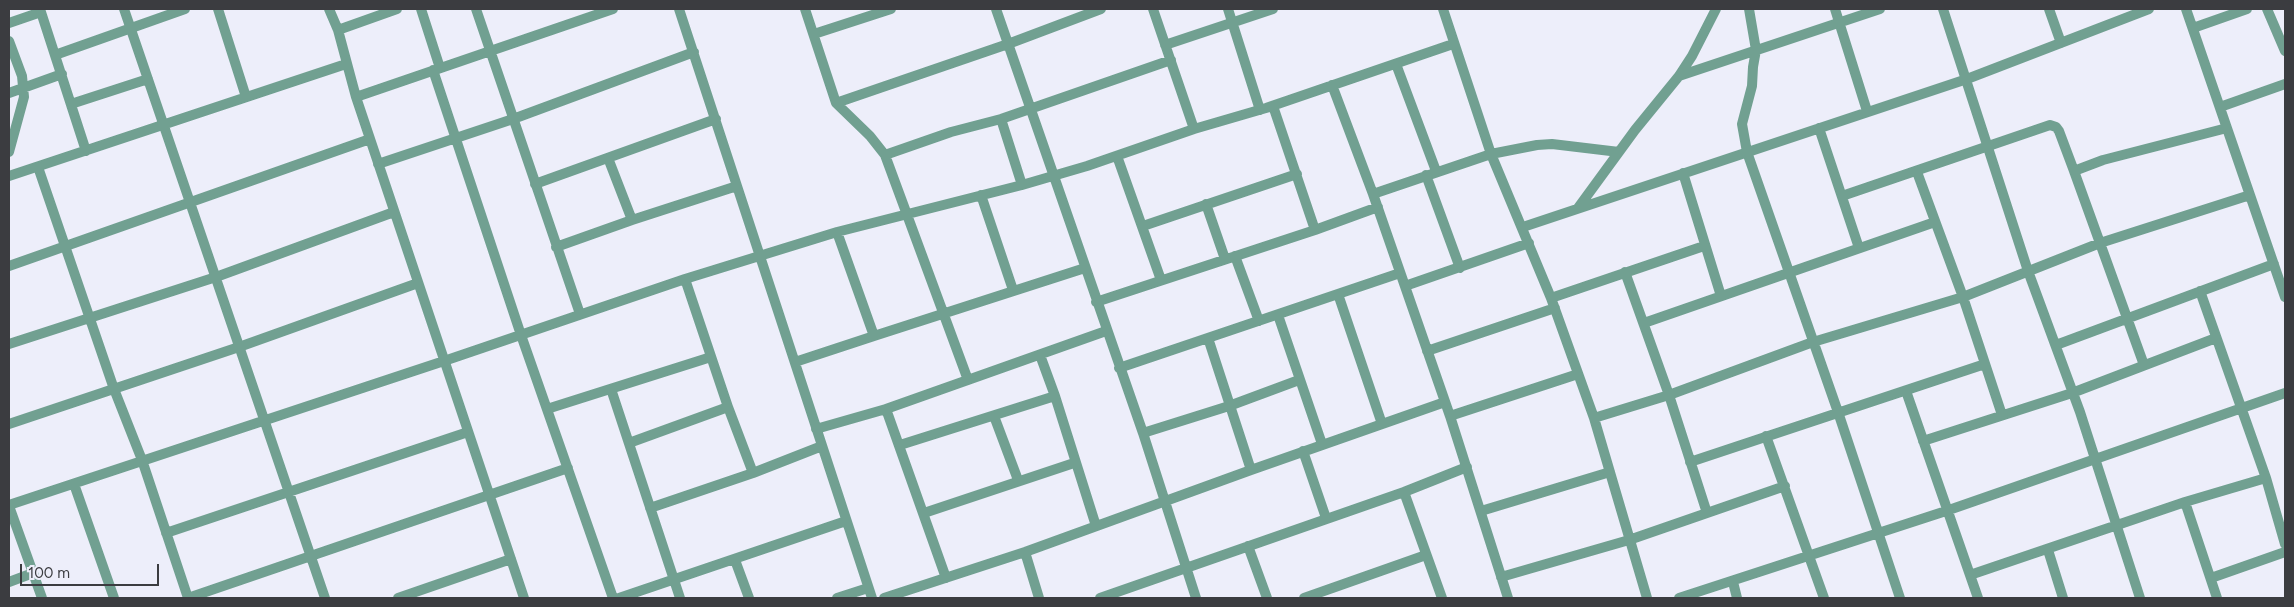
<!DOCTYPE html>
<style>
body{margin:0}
#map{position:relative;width:2294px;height:607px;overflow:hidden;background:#edeefa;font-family:Figtree,sans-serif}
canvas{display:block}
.frame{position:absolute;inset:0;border:10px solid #3b3c40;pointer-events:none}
.scale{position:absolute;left:20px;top:564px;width:139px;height:22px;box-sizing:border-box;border:2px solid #3b3c40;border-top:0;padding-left:6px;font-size:15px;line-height:18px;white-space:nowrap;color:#3b3c40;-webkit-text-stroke:4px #edeefa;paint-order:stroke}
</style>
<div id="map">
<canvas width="2294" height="607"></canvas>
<div class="frame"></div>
<div class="scale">100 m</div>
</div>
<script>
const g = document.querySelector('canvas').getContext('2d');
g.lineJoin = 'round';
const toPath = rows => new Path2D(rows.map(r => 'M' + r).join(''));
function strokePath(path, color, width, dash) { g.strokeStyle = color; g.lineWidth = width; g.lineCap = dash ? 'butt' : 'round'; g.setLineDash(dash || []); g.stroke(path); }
const street = toPath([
 [40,9,86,151],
 [124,9,325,598],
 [218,9,246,97],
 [329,9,338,30,356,97,524,598],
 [421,9,440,68],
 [476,9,580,314],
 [679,9,872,598],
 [805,9,836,103,870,136,885,155,968,380],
 [996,9,1143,433,1196,598],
 [1153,9,1194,129],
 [1228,9,1260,110],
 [1443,9,1491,154,1551,298,1594,418,1647,598],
 [1749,9,1756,50,1753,67,1752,86,1742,124,1747,152,1838,412,1900,598],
 [1835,9,1867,111],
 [1943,9,2028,271,2080,412,2140,598],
 [2049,9,2061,43],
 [2186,9,2285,297],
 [2267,9,2285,51],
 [9,23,41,12],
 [2193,28,2247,9],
 [338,30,397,9],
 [814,34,891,9],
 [9,41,22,76,24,97,9,152],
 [1165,45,1273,9],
 [55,55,185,9],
 [1396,64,1436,171],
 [433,70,521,335,613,598],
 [1679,76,1880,9],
 [1332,85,1373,194,1450,416,1508,598],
 [9,93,62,74],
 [356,97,613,9],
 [836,103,1008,44,1101,9],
 [71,104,148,79],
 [1273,106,1315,230],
 [2220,107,2285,84],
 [1001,119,1022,185],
 [1819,128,1859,248],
 [885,155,951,132,1001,119,1171,60],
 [1117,156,1161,280],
 [608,158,632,220],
 [378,164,513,119,694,52],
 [38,167,114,389,142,460,188,598],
 [1917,172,1963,297,2002,415],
 [1683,173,1721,296],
 [1426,175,1460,268],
 [9,176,346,64],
 [535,184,716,119],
 [1373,194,1491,154,1537,145,1552,144,1619,152],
 [981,195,1013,290],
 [1842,196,2050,125,2056,127,2059,131,2074,171],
 [1206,204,1225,259],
 [1578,208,1635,130,1679,76,1692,56,1716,9],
 [1143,226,1297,174],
 [1523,227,1967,79,2149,9],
 [837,232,874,336,1085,268],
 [556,247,632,220,737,186],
 [1235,256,1259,321],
 [9,266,370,139],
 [1625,272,1669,395,1707,513],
 [685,279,728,407,753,473],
 [1405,286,1529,243],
 [2200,291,2266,478,2285,544],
 [1338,294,1382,424],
 [1551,298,1704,246],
 [1096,302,1315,230,1378,207],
 [1278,315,1322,444],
 [1644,323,1935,222],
 [1208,338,1251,470],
 [9,344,216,277,394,212],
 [2056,345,2274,264],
 [1427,351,1555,308],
 [1040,355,1055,396,1096,526],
 [795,362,874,336],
 [2144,365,2074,171,2103,160,2227,128],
 [1119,368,1400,273],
 [611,389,680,598],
 [1906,391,1978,598],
 [547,409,711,357],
 [886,409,946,578],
 [994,416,1018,480],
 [1450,416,1578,374],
 [1594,418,1669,395,1813,342,1963,297,2100,243,2250,195],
 [9,424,239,347,418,283],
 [816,429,886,409,1106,331],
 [1143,433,1229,406,1299,380],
 [1766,436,1824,598],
 [1923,441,2072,393,2216,338],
 [629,443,728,407],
 [900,445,1055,396],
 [1303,451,1326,518],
 [1690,462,1985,364],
 [74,484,114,598],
 [1404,492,1442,598],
 [2185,502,2217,598],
 [9,505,444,361,685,279,837,232,1022,185,1087,166,1194,129,1266,108,1453,44],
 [9,506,42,598],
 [650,508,753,473,822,446],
 [1481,511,1610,472],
 [924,513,1074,463],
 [166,533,468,432],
 [1248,546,1267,598],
 [2048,550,2063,598],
 [1025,552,1039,598],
 [735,560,749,598],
 [1970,575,2185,502,2266,478],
 [1501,577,1629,540,1785,486],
 [2211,578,2285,552],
 [9,582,33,573],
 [1733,582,1737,598],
 [188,598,568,468],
 [398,598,511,559],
 [619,598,846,521],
 [837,598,868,588],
 [884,598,1025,552,1251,470,1445,402],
 [1100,598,1404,492,1467,467],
 [1304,598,1426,555],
 [1679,598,1946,511,2285,393]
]);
strokePath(street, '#71a091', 10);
</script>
